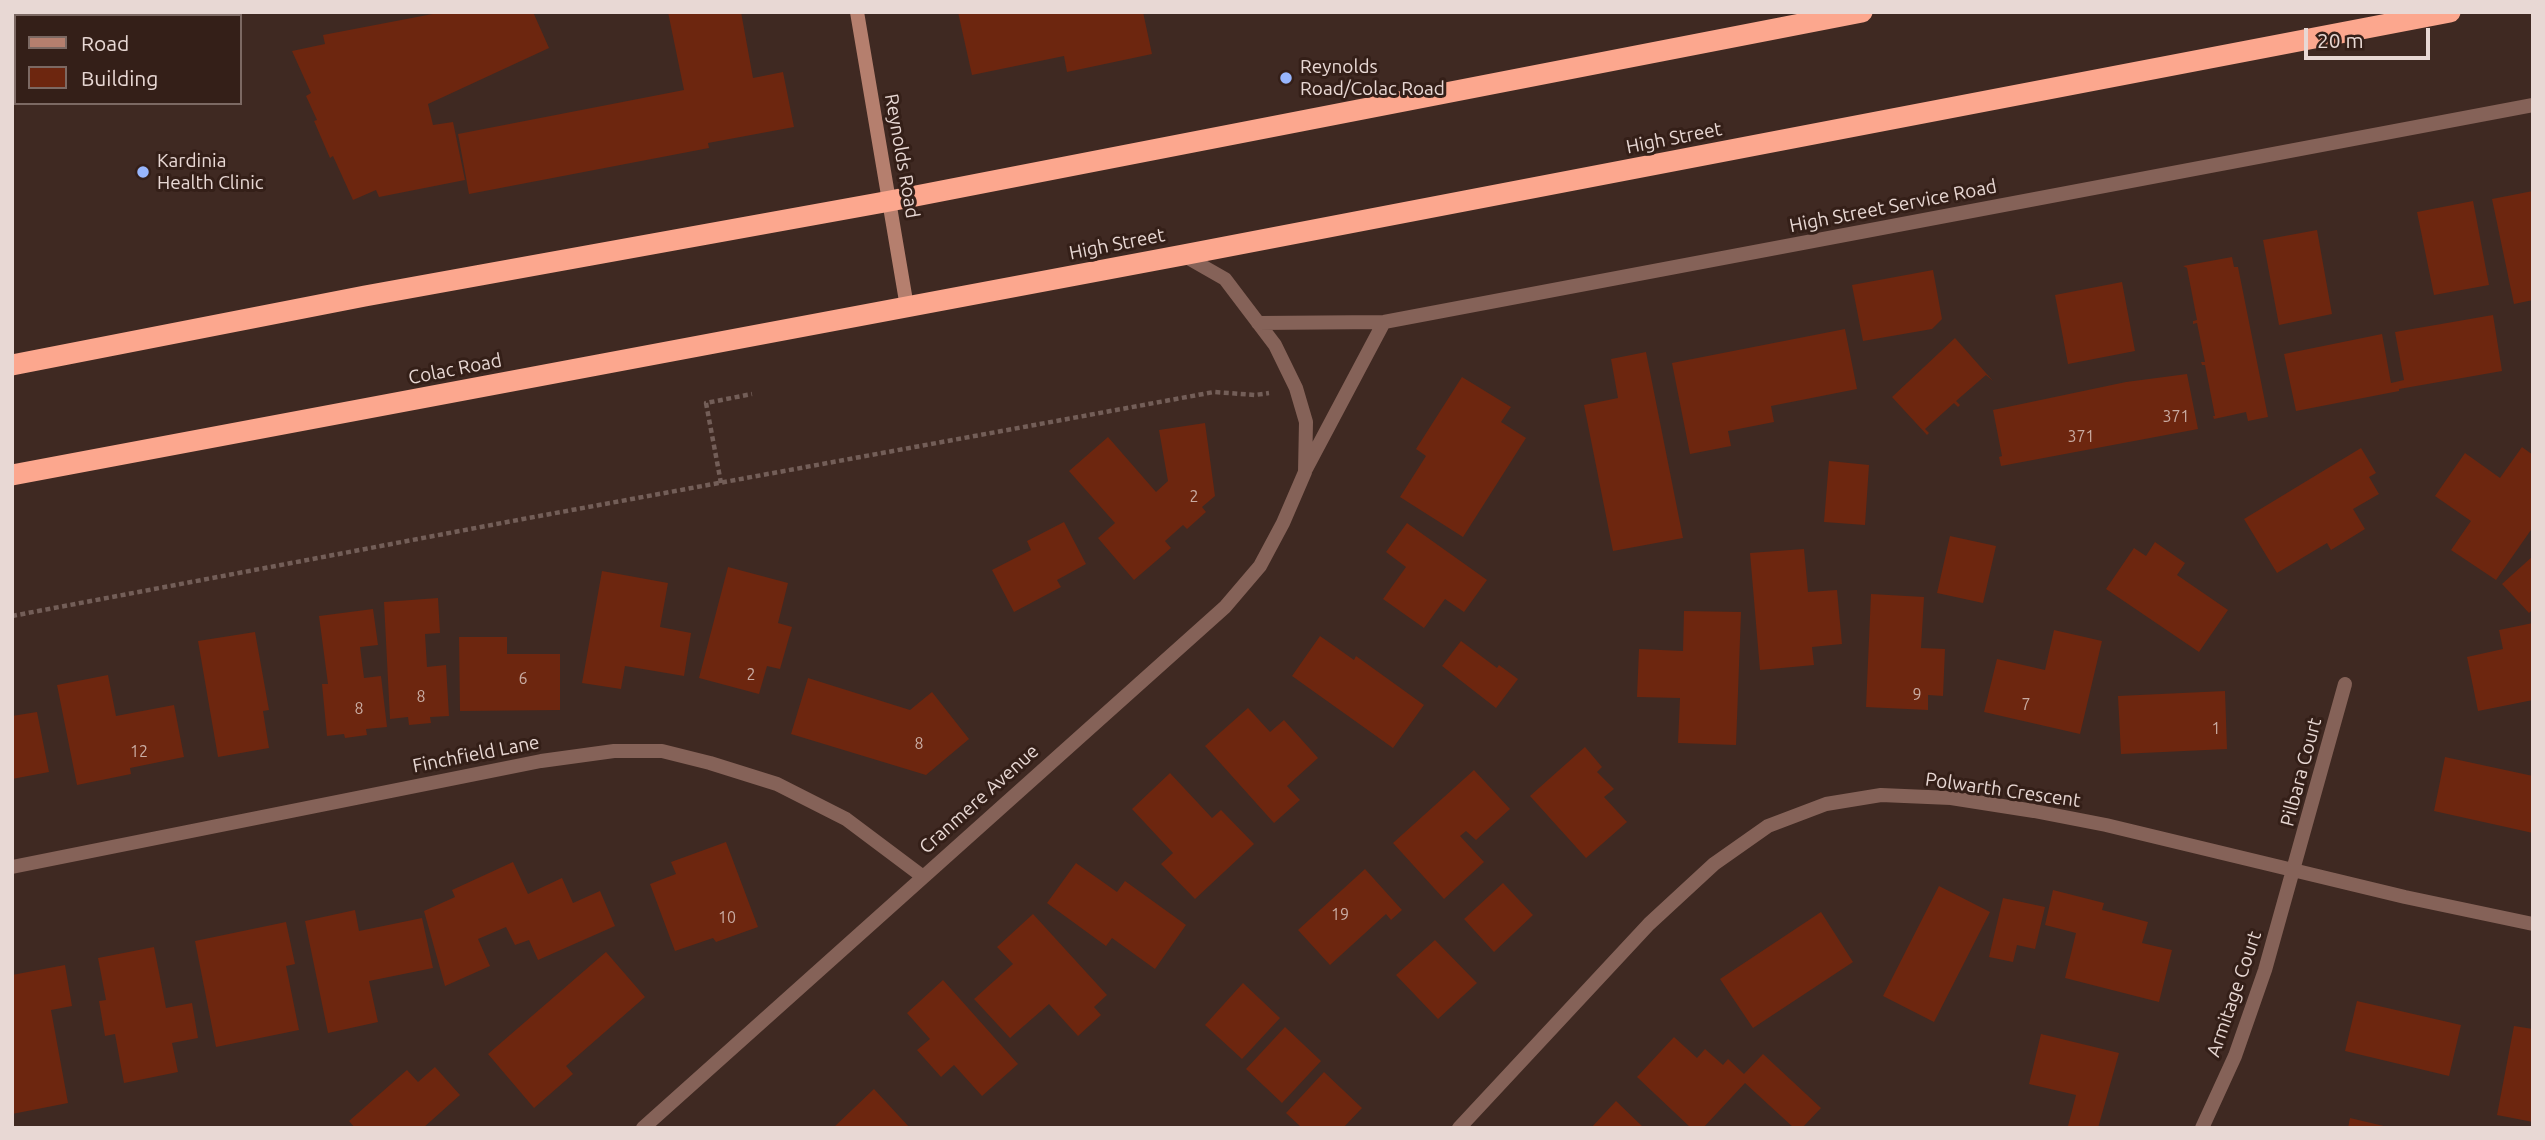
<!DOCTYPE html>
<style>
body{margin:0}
#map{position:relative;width:2545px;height:1140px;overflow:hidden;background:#3f2922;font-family:Ubuntu,sans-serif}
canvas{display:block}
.frame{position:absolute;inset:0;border:14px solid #e8d8d4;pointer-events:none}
.legend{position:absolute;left:14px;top:14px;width:228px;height:91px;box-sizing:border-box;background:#341f18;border:2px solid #7c6963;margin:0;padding:9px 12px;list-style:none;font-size:21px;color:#e8d8d4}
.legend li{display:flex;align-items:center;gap:14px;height:35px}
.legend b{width:35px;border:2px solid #7c6963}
.scale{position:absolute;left:2304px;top:28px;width:126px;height:32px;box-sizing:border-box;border:4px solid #e8d8d4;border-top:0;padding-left:9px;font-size:21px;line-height:24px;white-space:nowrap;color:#e8d8d4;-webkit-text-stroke:5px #341f18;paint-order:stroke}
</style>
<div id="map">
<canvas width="2545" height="1140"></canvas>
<div class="frame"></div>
<ul class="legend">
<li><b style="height:9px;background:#b57f6e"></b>Road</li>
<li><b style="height:19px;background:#6d260f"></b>Building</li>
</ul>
<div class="scale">20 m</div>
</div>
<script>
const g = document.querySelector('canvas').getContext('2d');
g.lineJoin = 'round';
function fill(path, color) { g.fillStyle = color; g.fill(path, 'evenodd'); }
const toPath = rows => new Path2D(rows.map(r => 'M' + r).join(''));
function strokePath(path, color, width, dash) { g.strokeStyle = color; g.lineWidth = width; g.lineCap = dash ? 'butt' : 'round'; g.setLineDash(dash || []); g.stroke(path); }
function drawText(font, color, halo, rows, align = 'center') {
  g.font = font + ' Ubuntu,sans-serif'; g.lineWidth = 6; g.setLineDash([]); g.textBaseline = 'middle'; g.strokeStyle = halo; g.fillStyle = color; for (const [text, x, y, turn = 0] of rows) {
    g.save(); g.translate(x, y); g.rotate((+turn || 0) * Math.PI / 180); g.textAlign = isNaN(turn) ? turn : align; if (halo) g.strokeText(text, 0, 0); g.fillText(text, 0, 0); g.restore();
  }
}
const building = toPath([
 [443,12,533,12,549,48,428,104,433,125,453,122,465,180,379,197,376,190,353,200,333,156,330,158,314,121,317,120,306,96,311,93,292,51,325,44,323,35],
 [668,12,741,12,753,78,783,72,794,127,708,143,709,148,469,194,458,134,684,90],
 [958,12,1143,12,1152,54,1067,72,1064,56,972,75],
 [2533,191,2533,300,2514,304,2492,199],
 [2473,201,2489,285,2434,295,2417,212],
 [2317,230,2332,314,2279,325,2263,240],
 [2232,257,2234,267,2238,267,2268,417,2248,421,2246,412,2214,419,2213,416,2215,416,2205,365,2202,365,2201,362,2205,362,2197,323,2193,324,2193,321,2197,320,2187,268,2183,266],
 [1933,270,1942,319,1932,329,1863,341,1852,285],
 [2122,282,2135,351,2068,364,2055,295],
 [2493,315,2502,371,2399,389,2399,391,2296,411,2284,354,2382,334,2391,383,2404,380,2395,332],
 [1845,329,1857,389,1771,406,1774,422,1728,431,1731,446,1690,454,1672,363],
 [1955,338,1993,381,1986,375,1956,401,1960,405,1958,407,1954,403,1925,429,1929,433,1927,435,1892,397],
 [1646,352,1683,538,1613,551,1584,405,1618,398,1611,359],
 [2187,374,2198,429,2001,466,1999,457,2002,456,1993,410,2126,382],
 [1462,377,1511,407,1501,422,1526,438,1463,537,1400,497,1426,456,1416,449],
 [1205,423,1215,496,1202,507,1206,512,1187,529,1183,525,1165,541,1171,548,1134,580,1098,538,1115,523,1069,471,1108,437,1156,492,1168,481,1159,430],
 [2522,447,2533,455,2533,527,2496,580,2451,550,2471,521,2435,496,2465,453,2500,478],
 [2361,448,2376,473,2369,477,2379,494,2353,509,2365,529,2331,550,2327,543,2277,573,2244,519],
 [1829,461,1869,465,1865,525,1824,522],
 [1064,522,1086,564,1057,580,1061,587,1014,612,992,570,1031,550,1027,541],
 [1407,523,1487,580,1464,612,1445,599,1424,628,1383,599,1406,567,1386,552],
 [1950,536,1996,546,1983,603,1937,593],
 [2155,542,2185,563,2177,575,2228,610,2199,652,2106,589,2134,548,2146,556],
 [1804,549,1808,592,1837,590,1842,644,1812,647,1814,665,1760,670,1750,553],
 [2533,556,2533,609,2529,613,2502,584],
 [728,567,788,583,778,623,792,627,780,669,767,666,759,694,699,678],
 [602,571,668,583,660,627,691,633,684,676,625,666,621,689,582,683],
 [1871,594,1924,597,1921,648,1945,649,1943,696,1928,695,1928,710,1866,707],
 [438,598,440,633,425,634,427,667,446,665,449,716,430,717,431,723,409,725,408,717,390,719,384,602],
 [373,609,378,645,360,647,364,678,381,676,387,727,366,729,367,735,345,738,344,734,327,736,322,684,328,684,319,616],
 [1684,611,1741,612,1736,745,1678,743,1680,698,1637,697,1639,649,1683,651],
 [2533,623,2533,700,2478,711,2467,657,2503,649,2499,630],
 [2054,630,2102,641,2080,734,1984,712,1997,659,2045,670],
 [255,632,269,710,263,711,269,748,218,757,198,641],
 [1320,636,1354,660,1356,656,1424,705,1393,748,1292,676],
 [459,637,507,637,507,654,560,654,560,710,460,711],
 [1461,641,1497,668,1499,665,1518,679,1496,708,1442,666],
 [108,675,116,716,174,705,184,757,130,768,131,774,77,785,57,685],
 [808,678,910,710,932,692,969,739,926,775,791,734],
 [2225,691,2227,749,2121,754,2118,696],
 [1248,708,1270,732,1284,720,1318,758,1287,786,1300,800,1274,823,1205,746],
 [37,712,49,772,12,779,12,716],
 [1585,747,1602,767,1597,772,1614,789,1604,797,1627,822,1586,858,1530,796],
 [2445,757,2533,776,2533,833,2434,811],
 [1474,770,1510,809,1476,840,1466,831,1460,836,1484,862,1444,899,1393,843],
 [1170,773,1212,818,1221,810,1254,844,1195,899,1161,864,1173,853,1132,809],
 [726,842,758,927,716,942,713,938,675,951,650,884,676,874,671,862],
 [513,862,528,894,562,878,573,903,600,891,615,926,538,960,529,940,515,945,506,927,478,939,490,966,445,986,424,911,455,897,452,890],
 [1076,863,1117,892,1125,881,1186,925,1155,969,1112,938,1106,946,1047,903],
 [1365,869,1402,910,1391,920,1386,914,1330,965,1298,930],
 [1503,883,1533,915,1494,952,1464,919],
 [1939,886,1990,912,1934,1022,1883,996],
 [2053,890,2104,903,2102,910,2148,922,2142,943,2172,950,2159,1002,2065,978,2076,933,2045,925],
 [2003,898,2045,907,2035,949,2017,945,2013,962,1989,957],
 [355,910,359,931,422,918,433,968,369,981,378,1022,328,1033,305,921],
 [1821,912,1853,962,1753,1028,1720,979],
 [1033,914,1107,995,1094,1007,1101,1015,1078,1036,1049,1004,1010,1038,974,999,1013,964,997,947],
 [286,922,295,964,286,966,299,1030,216,1047,195,941],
 [1435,940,1477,983,1438,1019,1396,975],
 [154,947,166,1008,192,1003,198,1038,172,1043,178,1072,124,1083,115,1034,105,1036,99,1001,106,1000,98,958],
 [606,952,645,997,566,1066,573,1074,534,1108,488,1054],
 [65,965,72,1006,51,1010,68,1103,12,1114,12,975],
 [943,980,1018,1064,982,1096,954,1065,941,1077,917,1050,930,1039,907,1013],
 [1243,983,1280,1018,1242,1059,1205,1025],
 [2357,1001,2461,1025,2449,1076,2345,1051],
 [2514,1026,2533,1029,2533,1122,2497,1115],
 [1285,1027,1321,1061,1282,1103,1246,1069],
 [2041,1034,2119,1053,2098,1128,2068,1126,2076,1095,2029,1084],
 [1674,1037,1697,1058,1705,1049,1723,1065,1728,1059,1744,1074,1763,1054,1821,1108,1802,1128,1794,1128,1745,1083,1703,1128,1691,1128,1637,1077],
 [435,1067,460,1095,423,1128,355,1128,349,1121,407,1070,418,1082],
 [1324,1072,1362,1108,1343,1128,1302,1128,1286,1113],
 [874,1089,910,1128,833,1128],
 [1616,1101,1644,1128,1591,1128],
 [2350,1118,2388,1127,2388,1128,2348,1128]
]);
const path = toPath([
 [721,483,706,403,752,394],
 [12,616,523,519,1214,392,1255,395,1269,393]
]);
const street = toPath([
 [1258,323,1384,322,2533,105],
 [1306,469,1384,322],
 [12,867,541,761,614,751,662,751,710,763,777,784,846,819,922,876],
 [643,1128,1225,607,1260,566,1283,523,1305,472,1306,422,1296,388,1275,345,1225,279,1183,255],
 [1459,1128,1649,924,1714,864,1768,826,1826,804,1881,795,1951,798,2034,811,2106,825,2405,897,2533,924],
 [2202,1128,2235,1056,2265,970,2345,684]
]);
const secondary = toPath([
 [857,12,907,307]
]);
const highway = toPath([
 [12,365,365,296,890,201,1862,12],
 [12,475,1183,255,2450,12]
]);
const markers = [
 [1286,78,7,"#98b6fd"],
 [143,172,7,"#98b6fd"]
];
const numberNames = [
 ["371",2176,417],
 ["371",2081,437],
 ["2",1194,497],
 ["2",751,675],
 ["6",523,679],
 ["9",1917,695],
 ["8",421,697],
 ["7",2026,705],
 ["8",359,709],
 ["1",2216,729],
 ["8",919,744],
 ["12",139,752],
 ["19",1340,915],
 ["10",727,918]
];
const poiNames = [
 ["Reynolds",1300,67],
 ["Road/Colac Road",1300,89],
 ["Kardinia",157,161],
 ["Health Clinic",157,183]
];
const streetNames = [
 ["High Street",1674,138,-11],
 ["Reynolds Road",902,156,80],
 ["High Street Service Road",1893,206,-11],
 ["High Street",1117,244,-11],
 ["Colac Road",455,369,-11],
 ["Finchfield Lane",476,754,-11],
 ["Pilbara Court",2301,772,-75],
 ["Polwarth Crescent",2003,790,8],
 ["Cranmere Avenue",979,799,-42],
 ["Armitage Court",2234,994,-71]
];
fill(building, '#6d260f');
strokePath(path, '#735e58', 4.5, [5, 3.5]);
strokePath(street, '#856258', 14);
strokePath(secondary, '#b57f6e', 14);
strokePath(highway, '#fca78e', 21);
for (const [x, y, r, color] of markers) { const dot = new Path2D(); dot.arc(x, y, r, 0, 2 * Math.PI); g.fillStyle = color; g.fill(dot); strokePath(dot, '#341f18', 2.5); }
drawText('16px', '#c9aca3', null, numberNames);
drawText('19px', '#e8d8d4', '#341f18', poiNames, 'left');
drawText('19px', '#e8d8d4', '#341f18', streetNames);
</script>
